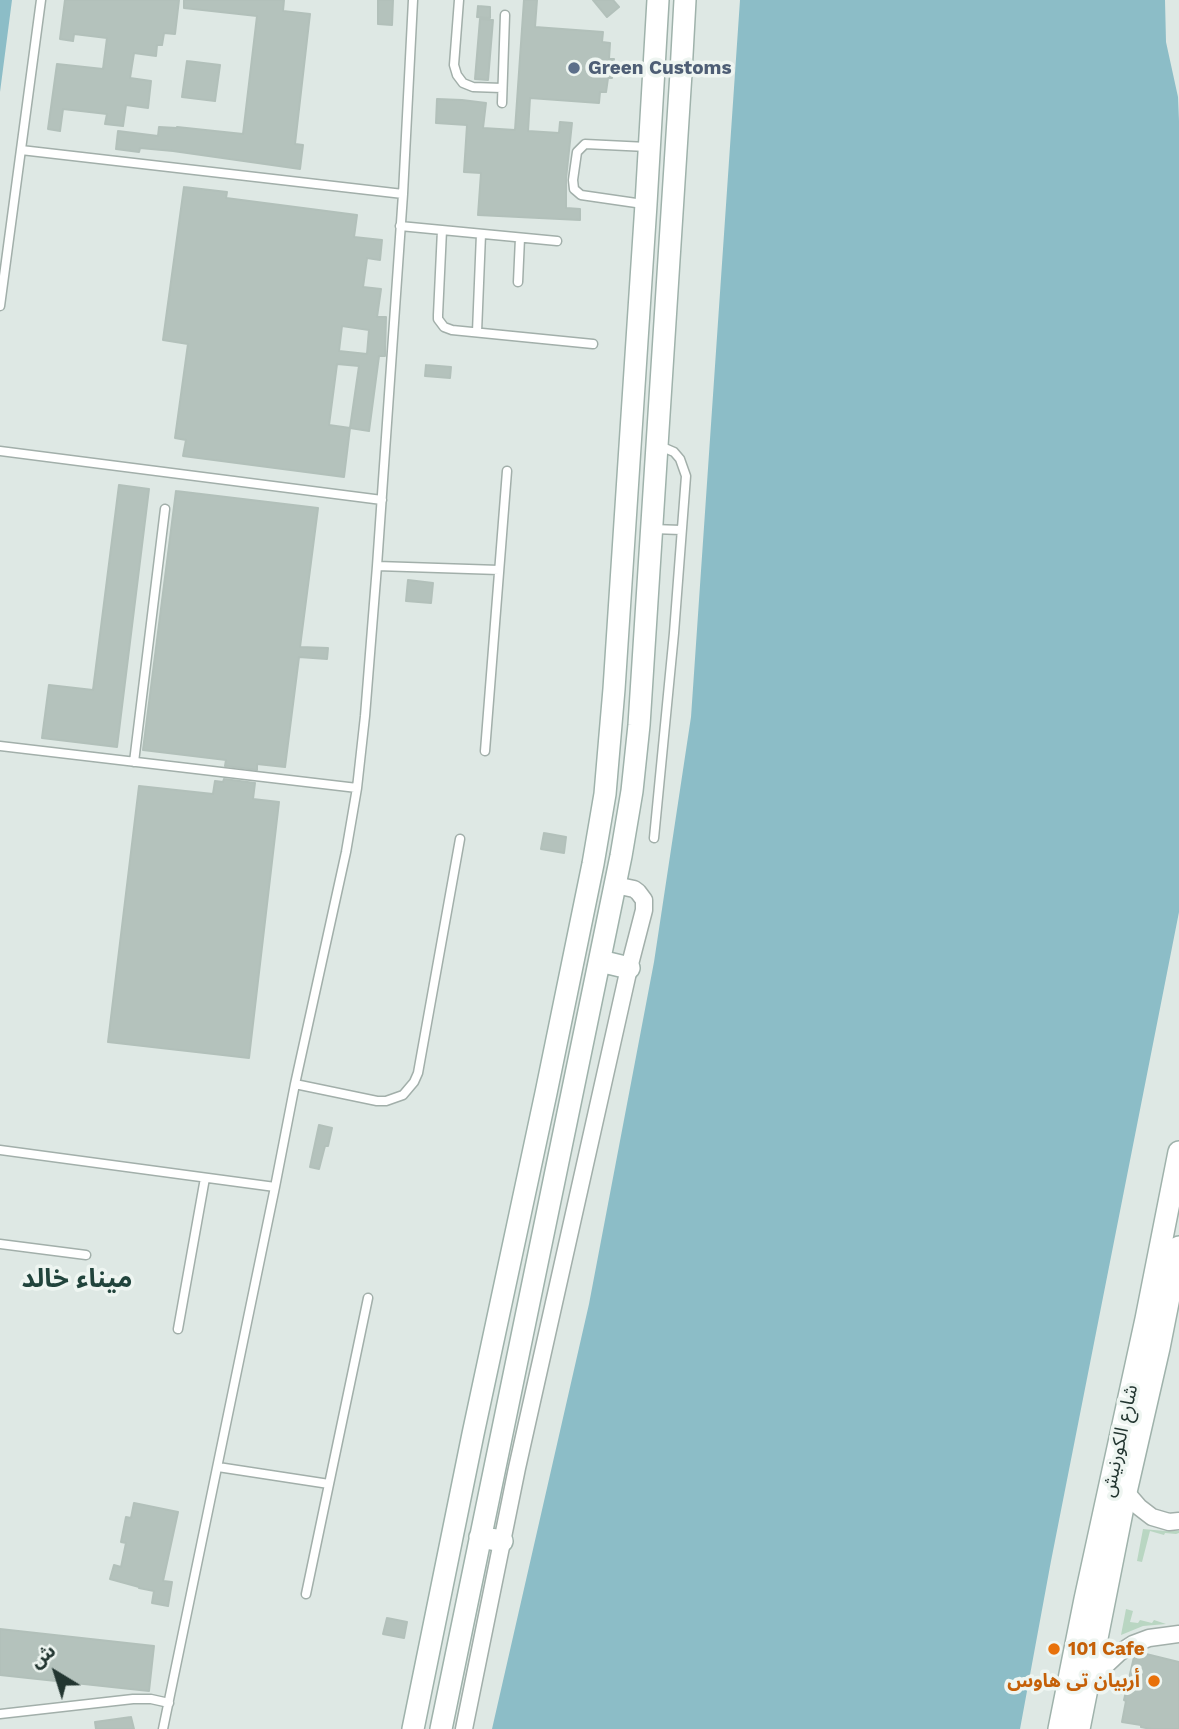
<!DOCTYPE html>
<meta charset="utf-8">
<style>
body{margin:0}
#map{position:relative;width:1179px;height:1729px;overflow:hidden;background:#dee8e4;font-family:"Work Sans","Noto Sans Arabic",sans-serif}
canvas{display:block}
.north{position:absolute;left:21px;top:1638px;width:70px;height:70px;-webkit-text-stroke:5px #eef5f1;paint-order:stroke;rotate:322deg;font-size:19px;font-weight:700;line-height:28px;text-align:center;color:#223530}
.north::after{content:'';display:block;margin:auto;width:24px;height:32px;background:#223530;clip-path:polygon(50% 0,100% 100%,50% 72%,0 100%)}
</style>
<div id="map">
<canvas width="1179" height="1729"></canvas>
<div class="north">ش</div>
</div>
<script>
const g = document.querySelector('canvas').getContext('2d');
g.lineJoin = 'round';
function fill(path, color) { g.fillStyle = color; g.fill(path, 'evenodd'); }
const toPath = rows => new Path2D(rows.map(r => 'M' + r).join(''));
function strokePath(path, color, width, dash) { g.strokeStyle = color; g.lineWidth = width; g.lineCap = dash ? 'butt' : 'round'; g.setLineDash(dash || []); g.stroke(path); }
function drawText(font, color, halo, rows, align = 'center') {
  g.font = font + ' "Work Sans","Noto Sans Arabic",sans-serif'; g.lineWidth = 7; g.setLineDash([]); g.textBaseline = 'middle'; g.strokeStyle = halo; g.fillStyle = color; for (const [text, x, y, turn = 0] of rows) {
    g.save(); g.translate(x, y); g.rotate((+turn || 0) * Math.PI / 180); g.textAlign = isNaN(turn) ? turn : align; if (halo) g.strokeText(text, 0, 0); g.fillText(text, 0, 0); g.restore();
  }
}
const green = toPath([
 [1143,1529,1165,1531,1179,1531,1179,1533,1176,1534,1165,1533,1164,1535,1150,1531,1142,1562,1137,1561],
 [1126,1609,1133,1611,1130,1622,1138,1623,1140,1620,1152,1623,1154,1620,1166,1624,1143,1626,1121,1635]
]);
const water = toPath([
 [0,0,12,0,0,92],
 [740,0,1165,0,1166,42,1178,97,1179,121,1179,912,1051,1561,1020,1729,492,1729,589,1304,654,962,691,717]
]);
const building = toPath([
 [65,0,179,0,175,34,164,33,162,45,157,45,156,56,134,53,130,78,151,81,148,108,126,105,123,126,105,124,107,114,63,109,60,131,48,129,57,64,103,69,107,38,74,34,73,41,60,39,65,0],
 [184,0,284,0,283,11,310,14,295,144,303,145,300,169,173,151,140,148,139,152,116,149,118,131,158,136,159,127,177,128,177,127,243,134,257,16,184,8,184,0],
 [378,0,393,0,392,25,378,24,378,0],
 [524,0,537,0,535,27,603,32,602,42,610,43,609,59,614,59,612,78,608,78,606,92,600,92,599,103,530,98,528,131,559,133,560,122,572,123,566,179,566,208,580,209,580,220,478,215,481,173,464,172,467,125,436,123,437,99,462,100,486,103,483,128,515,130,524,0],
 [593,0,613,0,619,7,607,17,593,0],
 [478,6,490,7,490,18,477,17,478,6],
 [480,19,493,20,488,80,475,79,480,19],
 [187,61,220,65,215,101,182,97,187,61],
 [184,187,227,192,226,198,357,215,354,237,382,240,380,260,367,258,363,287,381,289,377,317,386,317,385,356,379,356,369,431,350,428,344,477,183,456,186,440,175,438,188,344,163,340,184,187],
 [342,326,369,330,367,354,339,351,342,326],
 [337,364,359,366,350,428,329,425,337,364],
 [426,365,451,367,450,378,425,376,426,365],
 [119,485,149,489,117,747,42,738,49,685,93,690,119,485],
 [176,491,318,508,300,647,328,648,327,659,299,657,285,767,257,764,257,770,225,766,226,760,143,750,176,491],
 [408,580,433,583,431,603,406,601,408,580],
 [224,779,255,783,253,799,279,802,249,1058,108,1042,139,786,213,794,215,781,223,782,224,779],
 [544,833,566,837,564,853,541,849,544,833],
 [319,1125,332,1128,328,1146,325,1146,319,1169,310,1167,319,1125],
 [134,1503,178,1512,163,1581,172,1582,168,1606,152,1603,154,1591,139,1588,139,1587,110,1579,114,1565,121,1567,126,1543,121,1542,126,1517,131,1518,134,1503],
 [387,1618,407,1622,404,1638,383,1634,387,1618],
 [0,1629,154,1646,149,1691,0,1675,0,1629],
 [1142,1653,1179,1662,1179,1729,1151,1729,1141,1727,1141,1725,1122,1722,1126,1701,1124,1700,1134,1657,1140,1659,1142,1653],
 [131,1717,134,1729,96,1729,95,1722,131,1717]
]);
const lane = toPath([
 [459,0,454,65,457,75,463,83,473,87,502,88],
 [502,103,505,15],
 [21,150,403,194],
 [643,204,581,195,574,189,573,180,577,152,585,144,647,147],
 [400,226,557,241],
 [442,230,438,315,438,319,444,327,452,330,593,344],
 [518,282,520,238],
 [0,306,41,0],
 [477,332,481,234],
 [0,451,382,500],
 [653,529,681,530],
 [377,566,499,570],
 [0,746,357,788],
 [485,751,507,471],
 [134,762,165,509],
 [654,838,674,633,686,476,680,459,674,452,660,446],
 [295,1084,377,1101,386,1101,403,1095,414,1082,418,1073,460,839],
 [0,1150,275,1187],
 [0,1244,86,1255],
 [178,1329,205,1178],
 [218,1467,329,1484],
 [306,1594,368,1298],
 [0,1714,133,1699,151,1699,169,1703],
 [163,1729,275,1187,295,1084,346,852,357,788,365,716,377,566,403,194,413,0]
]);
const street = toPath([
 [1126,1492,1139,1507,1152,1517,1169,1522,1179,1521],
 [1088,1682,1119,1653,1133,1644,1149,1638,1179,1634],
 [464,1729,517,1468,629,968,644,910,644,900,638,892,634,889,615,885]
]);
const secondary = toPath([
 [600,961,629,968],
 [480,1537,502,1541],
 [413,1729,473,1434,546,1093,593,864,605,794,614,689,646,204,658,0],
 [441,1729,621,856,632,791,639,725,681,73,685,0],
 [1059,1729,1085,1599,1146,1319,1179,1152],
 [1079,1729,1126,1492,1159,1348,1179,1247]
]);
const markers = [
 [574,68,7,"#5c6f8a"],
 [1054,1649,7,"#e8710a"],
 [1154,1681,7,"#e8710a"]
];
const serviceNames = [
 ["Green Customs",588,68]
];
const streetNames = [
 ["شارع الكورنيش",1120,1441,-78]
];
const foodNames = [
 ["101 Cafe",1068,1649],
 ["أربيان تى هاوس",1140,1681,"right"]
];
const districtNames = [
 ["ميناء خالد",77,1279]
];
fill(green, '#b9d6c2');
fill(water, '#8cbdc7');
fill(building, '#b4c2bc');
strokePath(building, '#b2c0ba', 2);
strokePath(lane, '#a2afaa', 11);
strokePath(street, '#a2afaa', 19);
strokePath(secondary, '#9fb2ab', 24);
strokePath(lane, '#fff', 8);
strokePath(street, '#fff', 16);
strokePath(secondary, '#fff', 21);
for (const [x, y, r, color] of markers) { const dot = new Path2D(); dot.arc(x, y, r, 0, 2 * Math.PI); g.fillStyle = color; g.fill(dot); strokePath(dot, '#eef5f1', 2.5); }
drawText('bold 19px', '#4e5e75', '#eef5f1', serviceNames, 'left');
drawText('19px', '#223530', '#eef5f1', streetNames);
drawText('bold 19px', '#c56008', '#eef5f1', foodNames, 'left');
drawText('bold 26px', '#21443c', '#eef5f1', districtNames);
</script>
